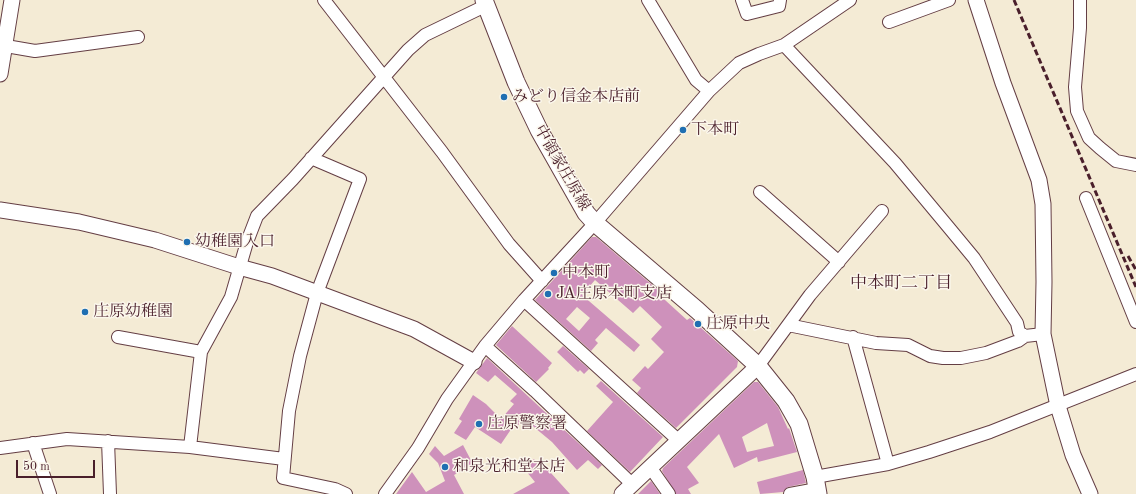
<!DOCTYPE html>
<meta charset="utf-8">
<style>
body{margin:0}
#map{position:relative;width:1136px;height:494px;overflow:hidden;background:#f4ebd5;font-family:"Old Standard TT",serif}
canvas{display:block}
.scale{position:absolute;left:16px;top:460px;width:79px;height:18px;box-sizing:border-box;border:2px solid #4a1f2b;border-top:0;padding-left:5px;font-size:12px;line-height:14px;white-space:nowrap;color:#4a1f2b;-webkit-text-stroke:3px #fbf7ec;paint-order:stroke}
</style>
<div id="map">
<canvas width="1136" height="494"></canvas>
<div class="scale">50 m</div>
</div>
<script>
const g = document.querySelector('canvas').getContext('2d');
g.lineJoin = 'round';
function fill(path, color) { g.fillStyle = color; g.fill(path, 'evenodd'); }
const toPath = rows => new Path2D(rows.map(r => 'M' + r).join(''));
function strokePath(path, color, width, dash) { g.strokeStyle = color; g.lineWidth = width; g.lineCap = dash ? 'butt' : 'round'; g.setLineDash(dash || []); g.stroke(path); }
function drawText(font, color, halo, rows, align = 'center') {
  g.font = font + ' "Old Standard TT","Noto Serif JP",serif'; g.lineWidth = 3; g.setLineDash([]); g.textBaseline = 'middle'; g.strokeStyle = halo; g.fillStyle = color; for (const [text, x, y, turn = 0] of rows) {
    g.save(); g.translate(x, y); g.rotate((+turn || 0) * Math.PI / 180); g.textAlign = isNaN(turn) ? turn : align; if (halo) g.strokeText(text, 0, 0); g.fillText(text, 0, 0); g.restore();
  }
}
const building = toPath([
 [592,237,596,237,658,290,665,300,687,320,690,318,738,361,737,367,676,428,637,393,641,388,632,380,645,366,648,369,664,352,651,339,662,327,640,306,633,313,595,280,582,295,640,345,634,352,606,328,595,340,598,343,591,351,535,300],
 [577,307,590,318,579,331,566,319],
 [512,326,552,363,548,368,549,369,536,382,496,345],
 [563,346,589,369,584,374,580,370,578,372,557,352],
 [487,358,602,465,598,469,588,460,577,470,552,442,523,418,517,427,514,425,501,444,475,427,466,440,454,433,462,421,459,419,473,395,486,404,501,419,514,404,510,401,517,394,495,375,488,382,476,373],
 [601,381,663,437,630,472,587,431,613,402,596,386],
 [754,382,758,382,778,407,788,429,789,428,797,452,758,462,757,457,734,468,719,434,687,467,699,483,688,489,691,494,676,494,662,471,663,468],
 [767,423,774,446,747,452,742,437],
 [463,445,473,464,454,475,464,494,396,494,412,472,426,492,445,481,438,463,429,454,435,446,444,456],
 [534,459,538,464,540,461,570,494,513,494,535,482,526,471,528,468,526,465],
 [803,470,806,483,788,487,783,492,760,494,757,482],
 [651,481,660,494,638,494]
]);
const minor = toPath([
 [324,0,442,152,509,244,542,281],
 [648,0,696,80,709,91],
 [742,0,747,14,779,6,780,0],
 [1080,0,1080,28,1075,87,1077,111,1089,138,1100,148,1116,161,1136,165],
 [889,22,949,0],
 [784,45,895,163,950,229,974,258,1017,323,1019,332,1025,336,1043,334],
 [6,46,35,51,138,37],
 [311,158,360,179,317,293,300,356,289,411,283,478,335,489,346,494],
 [760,192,839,262],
 [1086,198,1136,322],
 [524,300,678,440],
 [788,325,876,343,908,345,930,356,943,358,961,358,986,353,1018,341,1025,336],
 [118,337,201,352],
 [853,337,888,464],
 [485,346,535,391,632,484],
 [758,366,810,295,882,211],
 [108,441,110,494],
 [33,443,50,494],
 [190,447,201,352,231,297,247,242,257,216,293,179,408,50,425,35,485,6],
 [0,448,67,439,190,447,284,459],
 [650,467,669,494],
 [815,477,888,464,929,452,990,432,1136,374],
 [385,494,418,448,447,399,485,346,524,300,595,223,709,91,739,63,759,54,784,45,850,0],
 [790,494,817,489]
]);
const tertiary = toPath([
 [976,0,1003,83,1039,180,1043,204,1044,282,1043,334,1058,406,1073,455,1090,494],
 [0,74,12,0],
 [0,210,79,222,155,240,239,267,272,276,414,329,474,362],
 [622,494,758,366]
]);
const secondary = toPath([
 [484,0,516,82,539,130,586,213,595,223,697,310,758,366,786,401,799,424,815,477,818,494]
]);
const rail = toPath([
 [1014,0,1136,287],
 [1128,256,1136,270]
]);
const markers = [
 [504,97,4,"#1f6fb2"],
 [683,130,4,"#1f6fb2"],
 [187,242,4,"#1f6fb2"],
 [554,273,4,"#1f6fb2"],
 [548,294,4,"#1f6fb2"],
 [85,312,4,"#1f6fb2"],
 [698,324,4,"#1f6fb2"],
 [479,424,4,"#1f6fb2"],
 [445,467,4,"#1f6fb2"]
];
const poiNames = [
 ["みどり信金本店前",512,97],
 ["下本町",691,130],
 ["幼稚園入口",195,242],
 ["中本町",562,273],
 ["JA庄原本町支店",556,294],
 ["庄原幼稚園",93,312],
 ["庄原中央",706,324],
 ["庄原警察署",487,424],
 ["和泉光和堂本店",453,467]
];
const streetNames = [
 ["中領家庄原線",562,168,60]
];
const neighbourhoodNames = [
 ["中本町二丁目",901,284]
];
fill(building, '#ce91bb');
strokePath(minor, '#643e44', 14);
strokePath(tertiary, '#643e44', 17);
strokePath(secondary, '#643e44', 19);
strokePath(minor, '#fff', 12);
strokePath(tertiary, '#fff', 15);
strokePath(secondary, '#fff', 17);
strokePath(rail, '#4a1f2b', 3, [6, 3]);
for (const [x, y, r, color] of markers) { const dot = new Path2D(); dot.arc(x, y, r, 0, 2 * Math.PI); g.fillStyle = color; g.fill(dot); strokePath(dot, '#fbf7ec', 1.5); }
drawText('16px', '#4a1f2b', '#fbf7ec', poiNames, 'left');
drawText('16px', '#4a1f2b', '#fbf7ec', streetNames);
drawText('17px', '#4a1f2b', '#fbf7ec', neighbourhoodNames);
</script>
